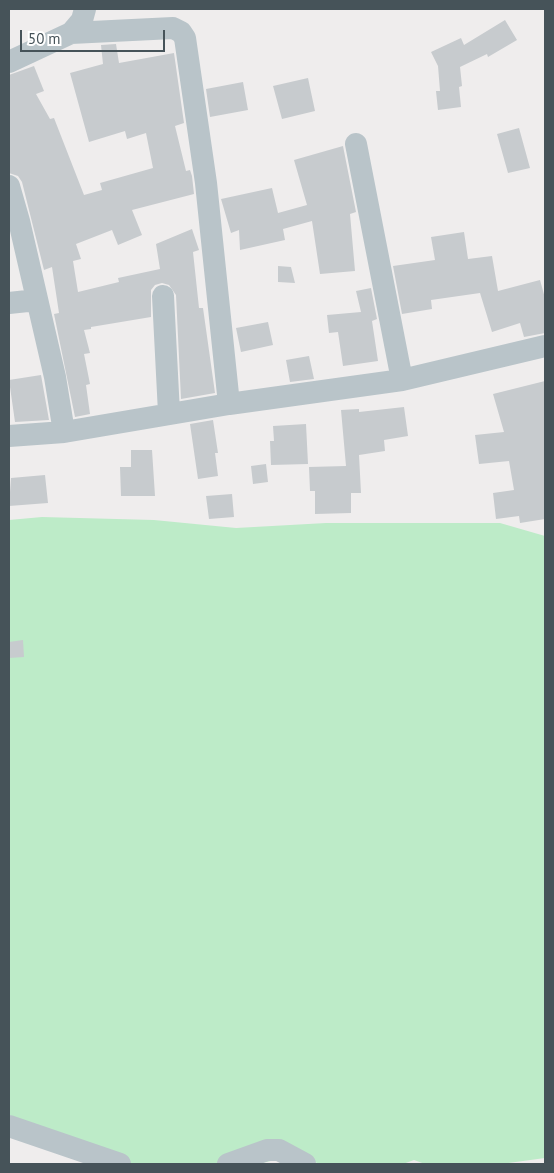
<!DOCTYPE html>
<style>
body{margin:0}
#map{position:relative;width:554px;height:1173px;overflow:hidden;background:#efeded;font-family:"PT Sans",sans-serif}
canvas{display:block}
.frame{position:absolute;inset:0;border:10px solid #465359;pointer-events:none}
.scale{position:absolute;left:20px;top:30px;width:145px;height:22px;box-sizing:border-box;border:2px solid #465359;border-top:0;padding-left:6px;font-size:15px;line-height:18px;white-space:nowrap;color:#465359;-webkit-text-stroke:4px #fff;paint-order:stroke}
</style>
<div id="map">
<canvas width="554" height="1173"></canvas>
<div class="frame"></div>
<div class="scale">50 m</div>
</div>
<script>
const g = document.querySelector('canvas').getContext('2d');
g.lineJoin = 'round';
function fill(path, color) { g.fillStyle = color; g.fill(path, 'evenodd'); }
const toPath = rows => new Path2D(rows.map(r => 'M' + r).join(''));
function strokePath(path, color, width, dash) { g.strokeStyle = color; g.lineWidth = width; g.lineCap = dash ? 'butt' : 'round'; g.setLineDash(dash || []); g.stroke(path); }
const green = toPath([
 [42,517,154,520,236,528,326,523,500,523,545,536,545,1158,501,1164,425,1164,414,1160,403,1164,321,1164,292,1156,258,1164,119,1164,9,1115,9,520]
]);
const building = toPath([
 [505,20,517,40,488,57,487,54,460,67,462,86,459,87,461,107,438,110,436,91,440,91,438,66,431,52,461,38,464,45],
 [116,44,119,63,174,53,184,123,175,126,186,171,190,170,192,176,194,194,132,210,142,235,118,245,112,230,76,244,81,259,73,261,78,292,119,282,118,278,160,269,156,244,192,229,199,250,193,252,199,308,203,308,215,393,181,399,176,295,169,285,162,283,155,285,151,290,151,317,91,327,91,329,84,330,90,353,84,354,90,384,86,385,90,414,75,417,54,314,59,313,52,267,44,270,22,182,18,176,9,173,9,75,34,66,44,91,36,94,50,119,54,118,84,195,102,190,100,183,153,168,146,133,127,139,125,131,89,142,70,73,103,64,101,45],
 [308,78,315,111,282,119,273,86],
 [243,82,248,110,210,117,206,89],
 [519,128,530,168,508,173,497,134],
 [343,146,356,212,350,214,355,271,320,274,312,221,283,229,285,240,240,250,239,230,231,233,221,199,272,188,278,213,307,205,294,160],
 [464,232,468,259,492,256,498,291,540,280,545,298,545,333,524,337,520,323,492,332,480,293,431,300,432,309,402,314,393,266,435,260,431,237],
 [278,266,291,267,295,283,278,282],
 [371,288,377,319,372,321,378,361,343,366,338,332,329,333,327,315,361,312,356,291],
 [268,322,273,345,241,352,236,328],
 [309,356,314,379,290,382,286,360],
 [41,375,49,420,15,422,9,380],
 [545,381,545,519,520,523,519,516,496,519,493,493,514,490,509,461,479,464,475,435,504,432,493,394],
 [404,407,408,436,384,440,385,451,359,455,361,493,351,493,351,513,315,514,315,491,310,491,309,467,346,466,341,410,359,409,359,412],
 [213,420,218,453,215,453,218,476,198,479,190,424],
 [306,424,308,464,271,465,270,441,274,441,273,426],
 [131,450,152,450,155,496,121,496,120,467,131,467],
 [266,464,268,482,253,484,251,466],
 [45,475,48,503,9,506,11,478],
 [232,494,234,517,209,519,206,496],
 [23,640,24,657,9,658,9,642]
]);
const minor = toPath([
 [71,33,173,28,181,32,185,38,206,183,229,404],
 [9,62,71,33,82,20,85,9],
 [356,144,402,380],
 [9,186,19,221,55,377,64,432],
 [163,296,169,413],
 [9,303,37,300],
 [9,436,64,432,229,404,402,380,545,346],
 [9,1126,120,1164],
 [228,1164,267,1150,279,1150,305,1164]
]);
fill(green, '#bdebc8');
fill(building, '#c7cbce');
strokePath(minor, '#b9c4c9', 22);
</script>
